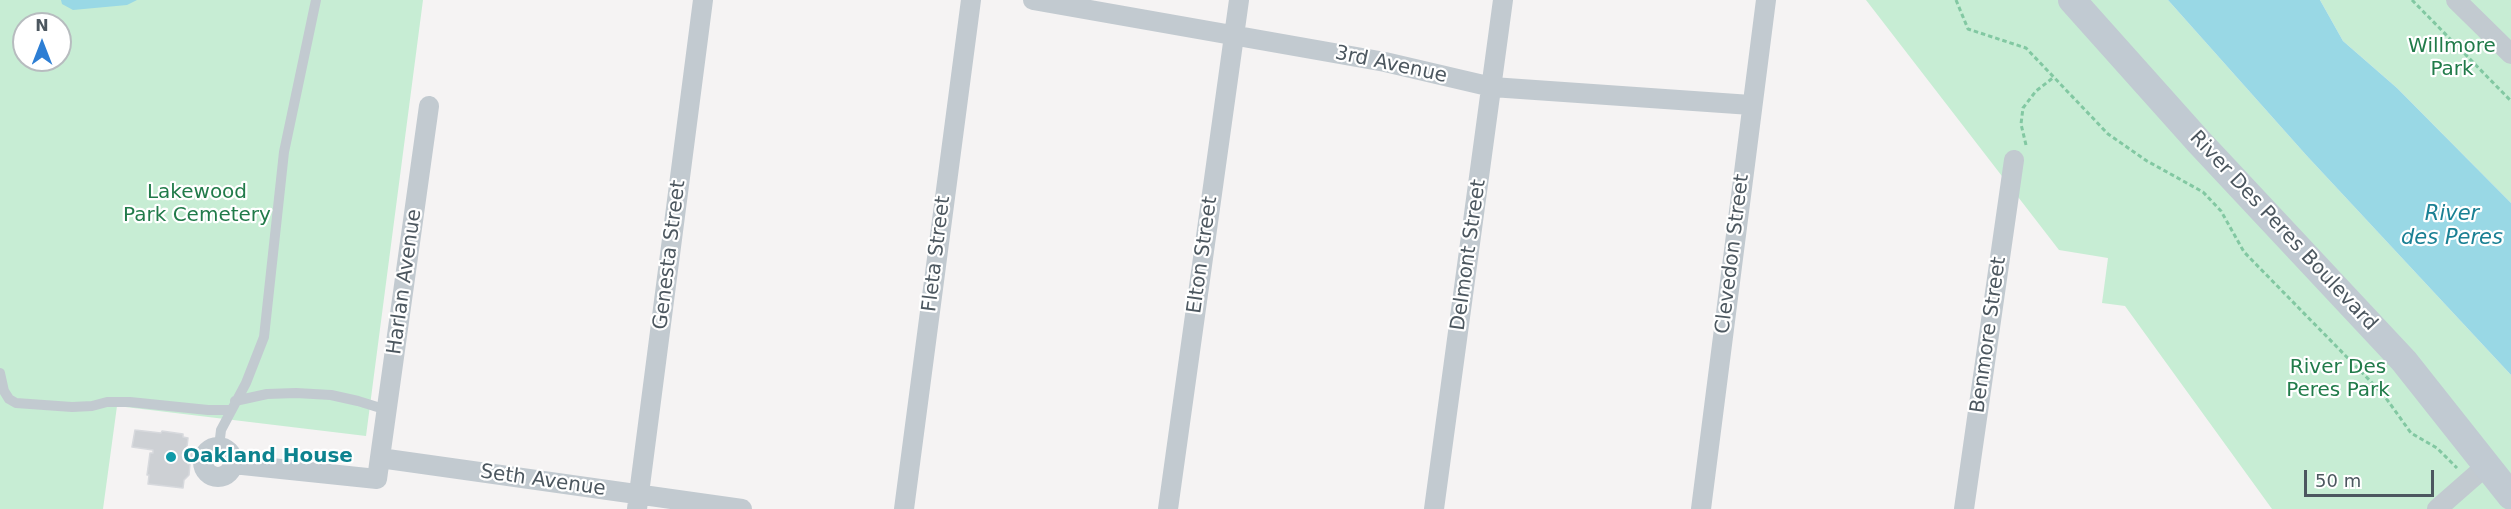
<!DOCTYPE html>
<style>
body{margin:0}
#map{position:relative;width:2511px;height:509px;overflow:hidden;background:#f5f3f3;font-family:"DejaVu Sans",sans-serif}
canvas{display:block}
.north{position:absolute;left:12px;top:12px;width:60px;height:60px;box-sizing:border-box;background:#fff;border:2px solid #b7bcbf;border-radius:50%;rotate:0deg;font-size:16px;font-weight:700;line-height:24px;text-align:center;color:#4c575f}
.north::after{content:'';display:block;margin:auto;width:21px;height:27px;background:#2d7ed4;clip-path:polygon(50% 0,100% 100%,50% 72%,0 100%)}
.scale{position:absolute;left:2304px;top:470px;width:130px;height:27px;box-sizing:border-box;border:3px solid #4c575f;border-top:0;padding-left:8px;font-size:18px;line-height:21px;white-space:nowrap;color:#4c575f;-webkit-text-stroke:4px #fff;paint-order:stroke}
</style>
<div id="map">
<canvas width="2511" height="509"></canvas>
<div class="north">N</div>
<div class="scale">50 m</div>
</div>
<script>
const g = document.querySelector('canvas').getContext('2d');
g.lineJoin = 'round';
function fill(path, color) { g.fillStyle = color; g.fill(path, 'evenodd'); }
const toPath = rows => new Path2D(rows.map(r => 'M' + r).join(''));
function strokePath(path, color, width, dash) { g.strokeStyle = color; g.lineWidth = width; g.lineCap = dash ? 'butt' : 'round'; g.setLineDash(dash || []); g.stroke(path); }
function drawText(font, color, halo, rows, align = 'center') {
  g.font = font + ' "DejaVu Sans",sans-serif'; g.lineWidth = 4.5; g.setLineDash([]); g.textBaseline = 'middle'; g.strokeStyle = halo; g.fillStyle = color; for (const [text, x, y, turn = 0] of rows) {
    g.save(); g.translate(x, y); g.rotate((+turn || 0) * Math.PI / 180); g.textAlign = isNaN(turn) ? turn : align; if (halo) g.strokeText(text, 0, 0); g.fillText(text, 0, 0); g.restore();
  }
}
const green = toPath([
 [0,0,423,0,366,436,117,406,103,509,0,509],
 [24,24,60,24,60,60,24,60],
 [1866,0,2168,0,2307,156,2511,375,2511,509,2272,509,2125,306,2102,303,2108,258,2059,250],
 [2320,0,2511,0,2511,203,2397,88,2343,41]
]);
const water = toPath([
 [61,0,137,0,127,5,73,10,62,4],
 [2168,0,2320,0,2343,41,2397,88,2511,203,2511,375,2307,156]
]);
const building = toPath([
 [135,430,161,433,162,431,183,434,183,437,188,438,187,447,193,453,192,460,188,464,190,464,189,475,184,480,183,488,148,484,149,475,147,475,150,453,153,453,153,450,132,447,135,430]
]);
const path = toPath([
 [1956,0,1968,29,2026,48,2108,134,2147,161,2203,192,2221,211,2244,252,2383,394,2411,433,2437,448,2457,468],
 [2412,0,2511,101],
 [2026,145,2021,124,2023,108,2036,91,2054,77]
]);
const lane = toPath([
 [0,373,4,391,9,399,16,403,72,407,92,406,107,402,130,402,208,410,230,410],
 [235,401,267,394,296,393,331,395,358,401,387,410],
 [219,447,221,430,246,383,264,337,284,152,316,0]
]);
const street = toPath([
 [1033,0,1385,62,1492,87,1751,105],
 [2456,0,2511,54],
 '203 462a15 15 0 1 1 30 0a15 15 0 1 1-30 0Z',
 [380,458,742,509],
 [233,464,377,479,429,106],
 [637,509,703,0],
 [904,509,971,0],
 [1168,509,1239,0],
 [1434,509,1503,0],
 [1701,509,1766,0],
 [1964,509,2014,160],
 [2437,509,2486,466]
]);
const secondary = toPath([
 [2072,0,2199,142,2404,361,2511,496]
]);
const markers = [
 [171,457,6,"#0f9aa8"]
];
const parkNames = [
 ["Willmore",2452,47],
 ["Park",2452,70],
 ["Lakewood",197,193],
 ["Park Cemetery",197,216],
 ["River Des",2338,368],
 ["Peres Park",2338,391]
];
const streetNames = [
 ["3rd Avenue",1391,65,12],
 ["River Des Peres Boulevard",2283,231,47],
 ["Fleta Street",937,254,-83],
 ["Clevedon Street",1733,254,-83],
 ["Genesta Street",670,255,-83],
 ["Elton Street",1203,255,-82],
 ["Delmont Street",1469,255,-82],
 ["Harlan Avenue",405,282,-82],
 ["Benmore Street",1989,335,-82],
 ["Seth Avenue",543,481,8]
];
const cultureNames = [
 ["Oakland House",183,457]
];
const waterNames = [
 ["River",2452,215],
 ["des Peres",2452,239]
];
fill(green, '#c7edd4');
fill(water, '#99d8e5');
fill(building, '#cdd0d4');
strokePath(building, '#d7d9dd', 1.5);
strokePath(path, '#82c8a2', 3, [4.5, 3]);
strokePath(lane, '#c2cad0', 10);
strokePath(street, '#c2cad0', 20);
strokePath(secondary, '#c1cad2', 28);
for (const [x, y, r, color] of markers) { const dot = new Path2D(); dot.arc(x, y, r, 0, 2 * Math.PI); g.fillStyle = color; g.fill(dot); strokePath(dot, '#fff', 2); }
drawText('20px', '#217b4a', '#fff', parkNames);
drawText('20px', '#4c575f', '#fff', streetNames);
drawText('bold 20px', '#0d838f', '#fff', cultureNames, 'left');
drawText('italic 21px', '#1a8094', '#fff', waterNames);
</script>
